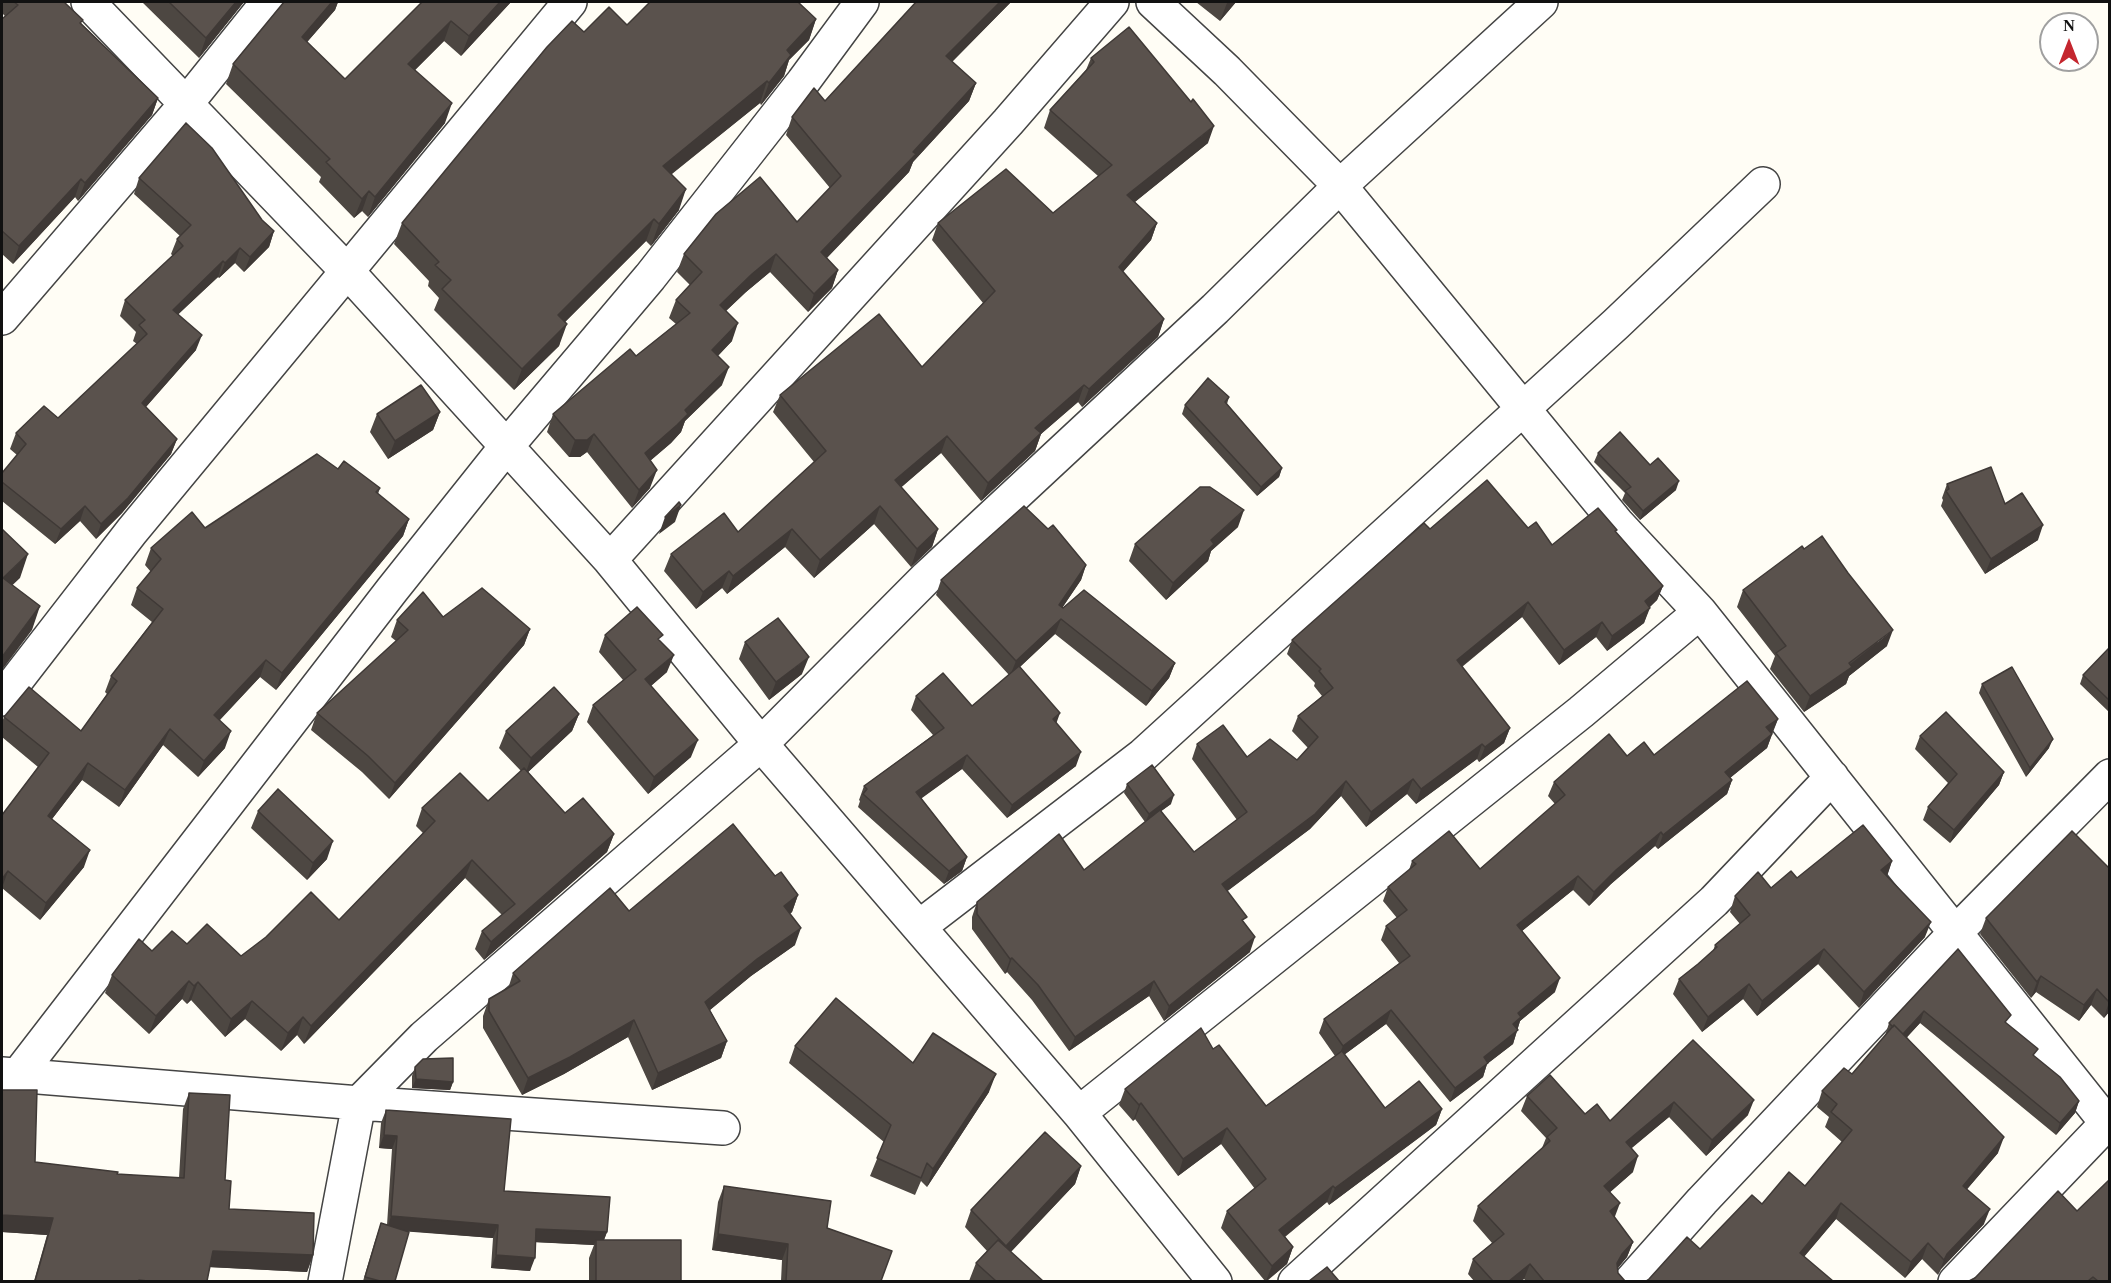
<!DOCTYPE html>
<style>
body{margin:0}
#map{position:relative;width:2111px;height:1283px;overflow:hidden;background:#fffdf5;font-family:Georgia,serif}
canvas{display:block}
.frame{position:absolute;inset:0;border:3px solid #111;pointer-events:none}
.north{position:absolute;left:2039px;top:12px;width:60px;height:60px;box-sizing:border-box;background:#fff;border:2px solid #a0a0a0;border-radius:50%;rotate:0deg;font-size:16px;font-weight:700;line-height:24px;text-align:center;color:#111}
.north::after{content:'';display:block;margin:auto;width:21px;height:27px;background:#c4262e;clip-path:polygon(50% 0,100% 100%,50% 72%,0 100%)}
</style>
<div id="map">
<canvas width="2111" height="1283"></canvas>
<div class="frame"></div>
<div class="north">N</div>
</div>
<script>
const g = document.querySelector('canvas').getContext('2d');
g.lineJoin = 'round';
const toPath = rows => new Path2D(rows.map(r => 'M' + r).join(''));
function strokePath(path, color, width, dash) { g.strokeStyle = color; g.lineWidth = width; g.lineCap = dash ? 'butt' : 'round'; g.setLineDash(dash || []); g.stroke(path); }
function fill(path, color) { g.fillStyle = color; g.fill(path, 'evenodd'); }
const minor = toPath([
 [88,2,348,272,610,560,761,744,1079,1113,1215,1282],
 [1153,2,1227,71,1340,186,1617,523,1700,612,2110,1127],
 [2,318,186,104,268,2],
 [610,560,1008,122,1112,2],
 [2,699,132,531,570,2],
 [919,927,1143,755,1616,324,1763,184],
 [2,1074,359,1103,723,1128],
 [18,1075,392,590,506,447,650,277,803,82,862,2],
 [1079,1113,1581,712,1700,612],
 [325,1282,359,1103,424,1037,761,744,927,577,1215,309,1340,186,1541,2],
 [1295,1282,1714,901,1832,777],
 [1630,1282,1702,1201,1955,933,2110,776],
 [1955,1282,2110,1120]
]);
const wall = toPath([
 [2,2,64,2,82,24,158,98,152,115,78,201,75,197,13,264,2,254,2,19,5,16,2,13],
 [142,2,244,2,199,58],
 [284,2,338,2,335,10,307,42,345,79,422,2,511,2,461,56,444,41,415,70,445,123,368,217,362,211,354,218,319,182,321,177,226,84,233,64],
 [916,2,1011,2,952,62,976,83,969,101,913,162,909,172,827,258,838,270,832,288,808,312,770,272,746,292,726,311,732,341,718,356,722,385,685,421,681,432,671,443,650,461,650,488,632,508,587,452,580,457,569,457,547,432,553,414,636,356,676,324,669,318,676,300,690,285,677,272,684,254,797,222,830,188,786,135,792,117,825,101],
 [1196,2,1236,2,1220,21],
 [816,19,809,40,789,60,784,76,761,105,760,103,672,174,679,210,651,246,646,241,565,322,559,346,514,390,434,310,439,298,428,286,429,281,394,244,402,223,584,32,627,25],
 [1091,58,1208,143,1135,202,1157,223,1151,240,1123,272,1164,319,1158,337,1082,407,1078,402,1041,434,1035,451,981,501,941,453,901,487,938,529,932,547,911,567,874,524,814,578,785,547,727,594,722,588,696,609,664,571,671,554,738,532,814,462,773,412,780,395,922,367,983,303,932,240,938,223,1053,213,1098,176,1044,128,1050,110,1086,70],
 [139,178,262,220,274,231,269,247,244,272,235,263,219,278,218,277,178,314,196,350,146,407,177,439,171,454,122,513,96,539,80,521,55,544,2,501,2,473,17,455,10,449,16,433,58,418,137,344,133,341,136,332,120,316,125,300,173,256,171,254,177,239,180,236,134,194],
 [1229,397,1227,404,1282,468,1279,477,1257,496,1182,414,1185,405],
 [440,412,433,430,388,459,370,432,377,414],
 [1598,453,1650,465,1676,490,1640,520,1622,500,1625,493,1594,462],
 [338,469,380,488,378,494,409,519,403,536,276,690,260,677,220,720,225,748,198,777,163,745,119,807,82,780,52,819,84,867,40,920,2,888,2,815,38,767,2,737,2,722,4,717,81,731,107,694,105,692,111,676,152,622,131,605,137,588,151,572,145,565,151,548,205,528],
 [1947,484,2005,504,2038,540,1985,574,1941,506,1943,500,1942,498],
 [1238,527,1211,551,1208,561,1166,600,1129,561,1135,544],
 [1528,528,1552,545,1616,532,1663,586,1657,600,1649,608,1644,623,1607,651,1596,637,1559,665,1522,617,1462,667,1510,728,1504,743,1479,762,1477,759,1416,804,1407,794,1366,827,1341,796,1310,829,1227,891,1244,923,1250,952,1164,1021,1149,996,1069,1051,1032,1000,1007,972,1005,974,972,929,972,917,977,902,1084,870,1145,822,1124,793,1127,784,1171,804,1161,811,1194,852,1237,820,1192,759,1197,744,1247,757,1297,760,1308,748,1292,731,1298,716,1322,696,1314,686,1315,683,1287,654,1292,640,1430,529],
 [1086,565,1081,580,1062,608,1175,663,1169,678,1146,706,1055,634,1020,667,1056,723,1076,766,1007,818,962,769,921,798,967,857,962,871,944,884,858,807,860,801,859,800,864,786,933,735,911,710,916,696,972,706,1009,675,936,595,941,580],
 [1743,590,1887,646,1849,676,1846,684,1804,712,1770,669,1775,656,1737,607],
 [443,617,530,629,524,645,389,799,362,772,311,730,317,713,396,641,391,637,397,620],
 [605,635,661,641,667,672,651,686,691,757,648,794,587,722,593,705,623,680,599,652],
 [745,642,802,674,769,700,739,659],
 [2109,649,2109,712,2080,684,2083,675],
 [1982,684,2049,748,2026,777,1979,693],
 [579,714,572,731,528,772,565,813,614,834,607,852,484,960,475,949,482,931,502,915,465,878,304,1044,297,1035,281,1051,245,1019,225,1037,191,1000,187,1004,182,999,149,1034,105,993,112,975,152,951,187,944,241,956,339,920,423,833,416,826,422,808,488,801,521,771,499,748,506,731],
 [1778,719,1767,748,1730,778,1732,780,1727,794,1658,849,1655,846,1611,884,1589,906,1573,890,1522,931,1555,992,1520,1021,1513,1044,1487,1064,1483,1077,1450,1102,1386,1024,1344,1055,1385,1108,1442,1109,1436,1125,1329,1205,1327,1202,1285,1237,1293,1247,1287,1264,1267,1281,1265,1281,1221,1228,1227,1211,1255,1189,1221,1144,1178,1176,1135,1119,1133,1121,1119,1105,1125,1089,1213,1049,1266,1106,1335,1056,1319,1033,1324,1019,1399,963,1381,940,1386,926,1397,918,1383,901,1388,887,1409,870,1412,861,1480,869,1555,804,1548,796,1554,782,1627,756,1654,755],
 [1920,736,2004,772,1999,785,1950,843,1923,820,1928,807,1948,783,1915,749],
 [258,811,327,859,307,880,251,828],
 [1892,861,1887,876,1925,937,1859,1008,1818,964,1757,1016,1743,999,1702,1032,1673,994,1679,979,1698,964,1713,951,1715,945,1740,924,1730,912,1735,896,1771,888,1797,878],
 [2109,868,2109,1012,2104,1018,2091,1005,2079,1021,2036,992,2031,998,1980,934,1986,918],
 [775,876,798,895,792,912,790,914,795,945,751,976,710,1010,727,1041,721,1058,652,1090,628,1037,564,1074,522,1095,483,1028,483,1016,489,999,508,989,513,973,629,911],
 [1958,949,2007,1024,2035,1057,2079,1101,2075,1113,2056,1135,1920,1023,1907,1037,1998,1153,1967,1189,1984,1224,1941,1269,1938,1275,1922,1259,1905,1278,1836,1219,1804,1257,1700,1249,1762,1204,1805,1186,1842,1142,1825,1127,1829,1117,1817,1107,1822,1091,1852,1074,1885,1036,1889,1023],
 [1693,1040,1748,1115,1706,1156,1669,1117,1631,1148,1633,1172,1610,1192,1614,1217,1633,1242,1627,1257,1618,1268,1618,1273,1625,1281,1526,1281,1524,1279,1521,1281,1474,1281,1468,1274,1473,1259,1492,1243,1473,1221,1478,1206,1542,1148,1546,1138,1521,1111,1527,1096,1585,1114,1610,1121],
 [795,1046,913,1063,989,1092,927,1187,921,1181,915,1195,870,1176,884,1142,789,1063],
 [415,1067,453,1082,450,1090,412,1088,412,1076],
 [2,1090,35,1162,117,1174,179,1178,183,1109,189,1093,225,1180,229,1209,313,1255,307,1272,210,1267,207,1281,34,1281,47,1235,2,1232],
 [386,1110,504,1191,607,1232,604,1240,681,1281,589,1281,589,1258,594,1245,536,1242,530,1271,491,1268,493,1238,408,1231,395,1281,363,1281,375,1241,381,1223,387,1225,392,1149,379,1148,381,1123],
 [1081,1166,1075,1184,1011,1252,1043,1281,969,1281,976,1263,987,1251,965,1227,971,1210],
 [724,1186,827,1228,881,1281,781,1281,782,1260,712,1250,718,1202],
 [2077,1211,2109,1281,1969,1281]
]);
const shadedWall = toPath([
 [236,2,244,2,199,58,206,38],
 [332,2,338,2,335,10,295,56,302,37],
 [500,2,511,2,461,56,469,36],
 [1000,2,1011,2,940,74,946,56],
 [1228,2,1236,2,1220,21,1227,3],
 [816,19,809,40,789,60,784,76,761,105,769,83,787,50],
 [451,21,444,41,401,84,408,64],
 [767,81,760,103,655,187,663,166],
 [976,83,969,101,913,162,909,172,815,270,821,252],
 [158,98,152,115,78,201,85,183],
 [452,103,445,123,368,217,375,197],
 [1214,126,1208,143,1121,213,1127,195],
 [81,179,75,197,13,264,19,246],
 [686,189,679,210,651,246,659,224],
 [369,191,362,211,354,218,362,199],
 [654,219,646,241,550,337,558,315],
 [1157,223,1151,240,1112,284,1119,267],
 [274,231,269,247,244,272,250,257],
 [240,248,235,263,219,278,225,263],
 [776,254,770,272,746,292,713,323,720,305,752,274],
 [223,261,218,277,167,325,173,310],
 [838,270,832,288,808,312,814,294],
 [1164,319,1158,337,1082,407,1089,389],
 [738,323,732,341,706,368,712,350],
 [567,324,559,346,514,390,522,369],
 [202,335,196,350,136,418,142,403],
 [729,367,722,385,685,421,681,432,671,443,638,471,645,453,685,410],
 [1084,385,1078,402,1041,434,1035,451,981,501,988,483,1035,428],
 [440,412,433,430,388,459,395,441],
 [594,434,587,452,580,457,569,457,575,440],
 [947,436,941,453,889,498,895,480],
 [177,439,171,454,122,513,96,539,101,524],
 [1282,468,1279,477,1257,496,1261,487],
 [657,470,650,488,632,508,639,490],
 [1679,481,1676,490,1640,520,1643,511],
 [681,505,675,522,659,534,665,517],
 [85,506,80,521,55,544,61,529],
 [880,506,874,524,814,578,820,560],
 [1244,510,1238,527,1211,551,1208,561,1166,600,1173,583,1211,540],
 [409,519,403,536,276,690,282,673],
 [2043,525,2038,540,1985,574,1991,559],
 [792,529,785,547,727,594,733,576],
 [938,529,932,547,911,567,917,549],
 [28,554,20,578,2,595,3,578],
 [1086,565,1081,580,1054,620,1059,605],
 [729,571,722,588,696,609,703,592],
 [1663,586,1657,600,1641,615,1650,608,1644,623,1607,651,1612,636,1645,601],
 [1528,602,1522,617,1451,675,1457,660],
 [40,606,32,630,2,670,2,657],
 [1061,619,1055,634,1010,676,1016,661],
 [1602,622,1596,637,1559,665,1564,650],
 [530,629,524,645,389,799,395,783],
 [1893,630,1887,646,1849,676,1846,684,1804,712,1810,696],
 [674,655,667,672,639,696,645,679],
 [809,657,802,674,769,700,776,682],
 [266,660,260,677,208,732,214,715],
 [1175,663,1169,678,1146,706,1152,691],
 [1060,713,1055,727,1053,719],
 [579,714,572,731,525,775,531,758],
 [1778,719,1772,733,1761,741,1766,727],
 [1510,728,1504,743,1479,762,1485,747],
 [170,729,163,745,119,807,125,790],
 [231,731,225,748,198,777,204,761],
 [1772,734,1767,748,1720,786,1725,772],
 [2053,739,2049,748,2026,777,2030,768],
 [698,740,691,757,648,794,654,777],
 [1482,744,1477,759,1416,804,1421,789],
 [1081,752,1076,766,1007,818,1012,805],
 [967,755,962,769,911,806,916,792],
 [88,763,82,780,42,832,48,816],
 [2004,772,1999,785,1950,843,1954,830],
 [1413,779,1407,794,1366,827,1371,812],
 [1732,780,1727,794,1658,849,1663,835],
 [1346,781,1341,796,1310,829,1217,899,1222,884],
 [1174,795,1171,804,1145,823,1149,814],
 [1661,832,1655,846,1611,884,1589,906,1594,892,1616,870],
 [614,834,607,852,484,960,491,942],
 [333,841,327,859,307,880,313,863],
 [90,850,84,867,40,920,46,903],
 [967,857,962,871,944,884,949,871],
 [472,860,465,878,304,1044,311,1026],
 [1892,861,1887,876,1881,870],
 [8,871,2,888,2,879],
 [1578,876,1573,890,1512,939,1517,925],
 [798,895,792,912,778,923,784,906],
 [1931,922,1925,937,1859,1008,1864,992],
 [801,928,795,945,751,976,699,1019,705,1002,757,959],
 [1255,937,1250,952,1164,1021,1169,1006],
 [1824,949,1818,964,1757,1016,1762,1001],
 [1012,958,1007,972,1005,974,1010,959],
 [2041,976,2036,992,2031,998,2037,982],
 [1560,978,1555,992,1520,1021,1513,1044,1487,1064,1483,1077,1450,1102,1455,1088,1484,1057,1518,1013],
 [189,981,182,999,149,1034,156,1016],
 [1154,981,1149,996,1069,1051,1075,1037],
 [198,982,191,1000,187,1004,194,986],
 [1749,984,1743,999,1702,1032,1708,1017],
 [2097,989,2091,1005,2079,1021,2084,1005],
 [252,1001,245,1019,225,1037,231,1019],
 [2109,1002,2109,1012,2104,1018],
 [1391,1010,1386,1024,1337,1060,1343,1046],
 [1924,1011,1920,1023,1898,1047,1902,1035],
 [303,1017,297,1035,281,1051,288,1033],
 [634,1020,628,1037,564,1074,522,1095,528,1078],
 [727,1041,721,1058,652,1090,658,1073],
 [996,1074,989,1092,927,1187,933,1169],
 [416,1079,453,1082,450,1090,412,1088],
 [1754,1100,1748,1115,1706,1156,1712,1140],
 [2079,1101,2075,1113,2056,1135,2060,1123],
 [1674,1102,1669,1117,1620,1158,1626,1142],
 [1141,1103,1135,1119,1133,1121,1139,1105],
 [1442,1109,1436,1125,1329,1205,1335,1188],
 [1227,1128,1221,1144,1178,1176,1183,1159],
 [384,1135,397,1136,392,1149,379,1148],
 [2004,1137,1998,1153,1957,1201,1963,1186],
 [1638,1156,1633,1172,1599,1202,1604,1186],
 [1081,1166,1075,1184,999,1264,1006,1246],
 [1333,1186,1327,1202,1273,1246,1279,1230],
 [1620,1203,1614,1219,1610,1211],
 [1841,1203,1836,1219,1794,1268,1800,1253],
 [1990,1209,1984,1224,1941,1269,1938,1275,1944,1260,1947,1254],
 [2,1215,53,1218,47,1235,2,1232],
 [391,1216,498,1225,493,1238,387,1230],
 [536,1229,607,1232,602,1245,596,1240,594,1245,531,1242],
 [718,1234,788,1244,782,1260,712,1250],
 [1633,1242,1627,1257,1616,1270,1617,1263,1622,1254],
 [1928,1243,1922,1259,1905,1278,1911,1262],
 [1293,1247,1287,1264,1266,1281,1272,1266],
 [213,1251,313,1255,307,1272,207,1267],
 [496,1255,535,1258,530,1271,491,1268],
 [1530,1264,1524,1279,1521,1281,1509,1281]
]);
const building = toPath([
 [14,2,64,2,83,20,80,23,158,98,85,183,81,179,19,246,2,231,2,19,18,5,14,2],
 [169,2,236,2,206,38,169,2],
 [284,2,332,2,302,37,345,79,422,2,500,2,469,36,451,21,408,64,452,103,375,197,369,191,362,199,326,162,330,159,233,64,284,2],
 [650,2,798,2,816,19,787,50,791,55,769,83,767,81,663,166,686,189,659,224,654,219,558,315,567,324,522,369,442,289,451,280,435,265,439,262,402,223,547,47,572,21,584,32,609,7,627,25,650,2],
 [916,2,1000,2,946,56,976,83,913,152,916,154,821,252,838,270,814,294,776,254,752,274,720,305,738,323,712,350,729,367,685,410,688,414,677,425,645,453,657,470,639,490,594,434,587,440,575,440,553,414,630,349,636,356,690,313,676,300,702,272,684,254,716,214,760,177,797,222,841,176,792,117,814,88,825,101,916,2],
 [1129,27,1191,102,1193,99,1214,126,1127,195,1157,223,1119,267,1164,319,1089,389,1084,385,1035,428,1041,433,988,483,947,436,895,480,938,529,917,549,880,506,820,560,792,529,733,576,729,571,703,592,671,554,724,513,738,532,826,451,780,395,879,314,922,367,995,291,938,223,1006,169,1053,213,1112,165,1050,110,1094,62,1091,58,1129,27],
 [186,123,212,148,262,220,274,231,250,257,240,248,225,263,223,261,173,310,202,335,142,403,177,439,128,498,101,524,85,506,61,529,2,482,2,473,26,444,16,433,44,406,58,418,147,334,139,325,145,320,125,300,183,246,177,239,191,225,139,178,186,123],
 [1208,378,1229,397,1225,402,1282,468,1261,487,1185,405,1208,378],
 [421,385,440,412,395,441,377,414,421,385],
 [1620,432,1650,465,1658,458,1679,481,1643,511,1625,491,1631,487,1598,453,1620,432],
 [317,454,338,469,344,461,380,488,376,492,409,519,282,673,266,660,214,715,231,731,204,761,170,729,125,790,88,763,48,816,90,850,46,903,8,871,2,879,2,815,49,753,4,717,29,687,81,731,117,681,111,676,163,609,137,588,161,559,151,548,192,512,205,528,317,454],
 [1991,467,2005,504,2022,493,2043,525,1991,559,1946,491,1949,489,1947,484,1991,467],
 [1487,480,1528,528,1536,522,1552,545,1598,508,1617,530,1615,531,1663,586,1645,601,1650,608,1612,636,1602,622,1564,650,1528,602,1457,660,1510,728,1485,747,1482,744,1421,789,1413,779,1371,812,1346,781,1315,814,1222,884,1247,917,1242,920,1255,937,1169,1006,1154,981,1075,1037,1038,985,1012,958,1010,959,977,914,977,902,1059,834,1084,870,1160,810,1194,852,1247,812,1197,744,1223,725,1247,757,1270,739,1297,760,1318,737,1298,716,1333,688,1319,671,1321,669,1292,640,1424,523,1430,529,1487,480],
 [1200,487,1210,487,1244,510,1211,540,1214,544,1173,583,1135,544,1200,487],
 [679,502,681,505,665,517,679,502],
 [1024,506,1048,529,1053,525,1086,565,1059,605,1063,608,1084,590,1175,663,1152,691,1061,619,1016,661,941,580,1024,506],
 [2,529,28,554,3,578,40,606,2,657,2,529],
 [1822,536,1848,573,1893,630,1849,663,1852,667,1810,696,1776,653,1786,646,1743,590,1802,546,1804,549,1822,536],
 [482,588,530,629,395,783,368,756,317,713,408,630,397,620,423,592,443,617,482,588],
 [637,607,663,635,658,639,674,655,645,679,698,740,654,777,593,705,636,670,605,635,637,607],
 [778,618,809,657,776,682,745,642,778,618],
 [2109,648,2109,700,2083,675,2109,648],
 [1019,666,1060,713,1053,719,1081,752,1012,805,967,755,916,792,967,857,949,871,863,794,867,789,864,786,944,728,916,696,943,673,972,706,1019,666],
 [2012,667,2053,739,2030,768,1982,684,2012,667],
 [1747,681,1778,719,1766,727,1772,734,1725,772,1732,780,1663,835,1661,832,1616,870,1594,892,1578,876,1517,925,1560,978,1518,1013,1521,1017,1513,1024,1518,1030,1484,1057,1488,1063,1455,1088,1391,1010,1343,1046,1324,1019,1410,956,1386,926,1407,910,1388,887,1416,864,1412,861,1449,831,1480,869,1565,795,1554,782,1609,734,1627,756,1644,742,1654,755,1747,681],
 [554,687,579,714,531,758,506,731,554,687],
 [1946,712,2004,772,1954,830,1928,807,1957,774,1920,736,1946,712],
 [1152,765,1174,795,1149,814,1127,784,1152,765],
 [524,768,565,813,583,798,614,834,491,942,482,931,515,904,472,860,311,1026,303,1017,288,1033,252,1001,231,1019,198,982,194,986,189,981,156,1016,112,975,139,939,152,951,172,931,187,944,207,924,241,956,266,937,311,892,339,920,435,821,422,808,460,773,488,801,524,768],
 [278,789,333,841,313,863,258,811,278,789],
 [733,824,775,876,781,872,798,895,784,906,801,928,757,959,705,1002,727,1041,658,1073,634,1020,570,1057,528,1078,489,1011,489,999,520,981,513,973,610,888,629,911,733,824],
 [1863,825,1892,861,1881,870,1931,922,1864,992,1824,949,1762,1001,1749,984,1708,1017,1679,979,1698,964,1717,947,1715,945,1750,915,1735,896,1758,872,1771,888,1791,871,1797,878,1863,825],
 [2072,831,2109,868,2109,1002,2097,989,2084,1005,2041,976,2037,982,1986,918,2072,831],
 [1958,949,2011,1015,2005,1022,2037,1048,2038,1049,2033,1055,2060,1077,2079,1101,2060,1123,1924,1011,1903,1034,1894,1025,1893,1027,1889,1023,1958,949],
 [836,998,913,1063,933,1033,996,1074,933,1169,927,1163,921,1178,877,1158,891,1125,795,1046,836,998],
 [1894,1025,2004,1137,1963,1186,1990,1209,1947,1254,1944,1260,1928,1243,1911,1262,1841,1203,1800,1253,1833,1281,1646,1281,1649,1279,1687,1237,1700,1249,1752,1195,1762,1204,1789,1172,1805,1186,1852,1130,1831,1112,1837,1104,1822,1091,1844,1068,1852,1074,1894,1025],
 [1201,1028,1213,1049,1219,1045,1266,1106,1342,1051,1385,1108,1419,1081,1442,1109,1335,1188,1333,1186,1279,1230,1293,1247,1272,1266,1227,1211,1266,1179,1227,1128,1183,1159,1141,1103,1139,1105,1125,1089,1201,1028],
 [1693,1040,1754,1100,1712,1140,1674,1102,1626,1142,1638,1156,1604,1186,1620,1203,1610,1211,1633,1242,1622,1254,1617,1263,1618,1273,1625,1281,1544,1281,1530,1264,1509,1281,1493,1281,1473,1259,1504,1234,1478,1206,1550,1141,1547,1137,1557,1128,1527,1096,1550,1075,1585,1114,1597,1104,1610,1121,1693,1040],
 [453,1058,453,1082,416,1079,415,1067,423,1059,453,1058],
 [2,1090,37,1090,35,1162,118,1172,117,1174,184,1178,189,1093,230,1095,225,1180,231,1181,229,1209,314,1213,313,1255,213,1251,207,1281,148,1281,139,1280,138,1281,35,1281,53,1218,2,1215,2,1090],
 [386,1110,511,1119,504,1191,610,1197,607,1232,536,1229,535,1258,496,1255,498,1225,391,1216,397,1136,384,1135,386,1110],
 [1045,1132,1081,1166,1006,1246,971,1210,1045,1132],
 [2109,1180,2109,1281,2098,1281,2093,1277,2088,1281,1969,1281,1975,1278,2058,1191,2077,1211,2109,1180],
 [724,1186,831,1201,827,1228,892,1251,881,1281,786,1281,788,1244,718,1234,724,1186],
 [381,1223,409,1232,395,1281,380,1281,365,1277,381,1223],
 [596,1240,681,1240,681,1281,596,1281,596,1240],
 [998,1240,1043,1281,996,1281,976,1263,998,1240],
 [1327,1267,1339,1281,1309,1281,1327,1267]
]);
strokePath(minor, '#444', 36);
strokePath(minor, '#fff', 33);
fill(wall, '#4d4742');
fill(shadedWall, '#3f3936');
fill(building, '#5a524d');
strokePath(building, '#3f3936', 1.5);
</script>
